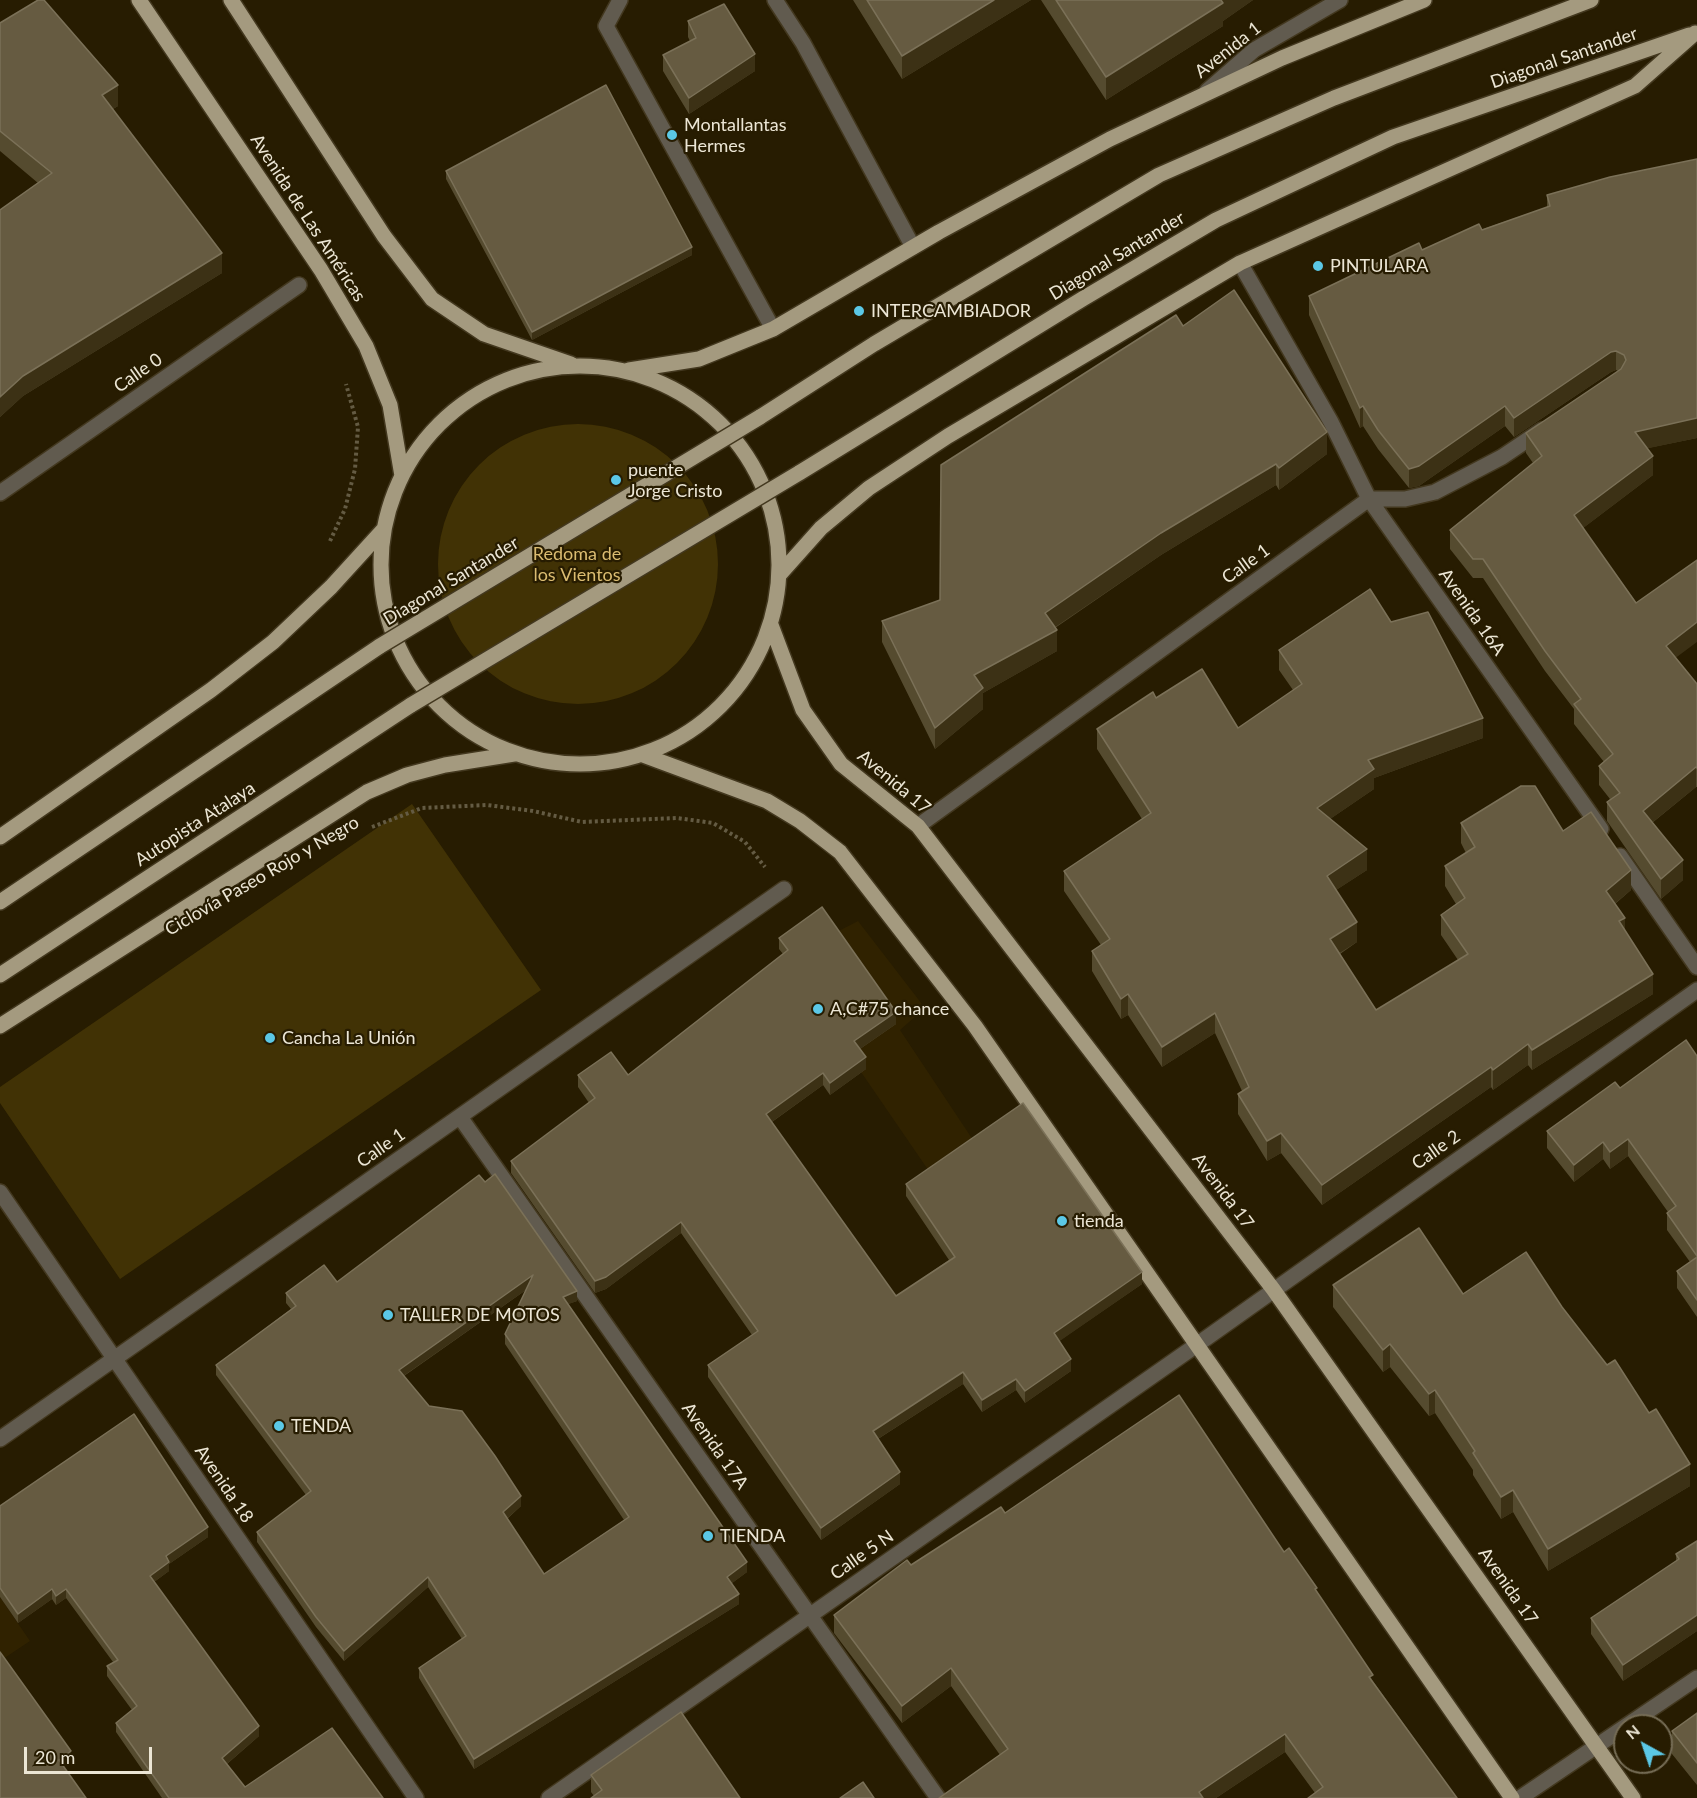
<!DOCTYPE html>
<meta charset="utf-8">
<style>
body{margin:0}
#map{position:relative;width:1697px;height:1798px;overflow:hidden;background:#271c01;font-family:Lato,sans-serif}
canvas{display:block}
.north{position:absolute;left:1613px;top:1714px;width:60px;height:60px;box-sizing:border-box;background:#271c01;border:2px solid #766d56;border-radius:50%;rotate:320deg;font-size:16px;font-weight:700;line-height:24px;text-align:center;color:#ece6d5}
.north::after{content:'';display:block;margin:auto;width:21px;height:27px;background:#5bc8e6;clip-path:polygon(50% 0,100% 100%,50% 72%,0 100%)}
.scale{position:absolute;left:24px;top:1747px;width:128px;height:27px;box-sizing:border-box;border:3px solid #ece6d5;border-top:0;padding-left:8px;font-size:18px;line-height:21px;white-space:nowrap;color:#ece6d5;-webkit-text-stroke:4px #271c01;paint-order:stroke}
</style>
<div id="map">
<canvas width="1697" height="1798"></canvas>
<div class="north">N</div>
<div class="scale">20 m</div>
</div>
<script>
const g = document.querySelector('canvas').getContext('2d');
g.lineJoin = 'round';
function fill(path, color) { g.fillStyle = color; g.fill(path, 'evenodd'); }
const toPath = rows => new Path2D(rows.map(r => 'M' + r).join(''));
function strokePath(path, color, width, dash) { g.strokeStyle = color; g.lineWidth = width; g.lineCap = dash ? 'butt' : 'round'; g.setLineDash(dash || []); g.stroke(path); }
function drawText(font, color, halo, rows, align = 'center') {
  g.font = font + ' Lato,sans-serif'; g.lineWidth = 4.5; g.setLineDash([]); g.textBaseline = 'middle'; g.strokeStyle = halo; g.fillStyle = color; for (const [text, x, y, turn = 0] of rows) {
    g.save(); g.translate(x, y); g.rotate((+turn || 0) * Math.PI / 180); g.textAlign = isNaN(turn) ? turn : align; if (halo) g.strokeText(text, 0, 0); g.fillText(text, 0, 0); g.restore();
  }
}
const built = toPath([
 [858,921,925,1008,900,1030,977,1146,933,1177,861,1072,866,1069,854,1053,895,1023,833,934],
 [0,1597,30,1641,0,1661]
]);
const green = toPath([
 '438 564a140 140 0 1 1 280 0a140 140 0 1 1-280 0Z',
 [412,804,541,990,120,1279,0,1103,0,1087]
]);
const path = toPath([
 [330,541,345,509,355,469,358,427,346,384],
 [372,827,422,808,487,805,533,811,582,822,677,818,713,823,745,842,765,867]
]);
const minor = toPath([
 [620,0,606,26,773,329],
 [775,0,803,43,913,247],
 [1207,91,1254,50,1340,0],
 [1240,263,1331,422,1369,499,1601,829],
 [0,493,299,285],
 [918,826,1369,499,1405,499,1435,492,1502,457,1542,430],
 [1620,856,1697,967],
 [460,1117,938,1798],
 [0,1192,416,1798],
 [0,1439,784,889],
 [549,1798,1198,1344,1697,990],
 [1520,1798,1697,1678]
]);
const major = toPath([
 [139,0,321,270,366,346,390,405,402,476],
 [231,0,384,236,432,299,484,334,571,364],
 '381 565a199 199 0 1 1 398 0a199 199 0 1 1-398 0Z',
 [629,370,699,359,773,329,939,232,1110,139,1282,58,1424,0],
 [760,417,874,344,1159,175,1334,98,1591,0],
 [799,473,1084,298,1216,220,1393,137,1689,35],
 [780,574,821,528,869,488,948,436,1240,263,1635,86,1695,33],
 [771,625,803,710,841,764,918,826,1273,1289,1633,1798],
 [643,755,767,801,800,821,840,852,975,1026,1512,1798],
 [0,837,211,690,273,642,331,587,383,530],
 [0,902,380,646],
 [0,975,411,705],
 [0,1026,367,792,407,775,445,765,514,754]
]);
const majorBridge = toPath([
 [380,646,760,417],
 [411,705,799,473]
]);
const wall = toPath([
 [853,0,1031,0,902,79],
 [1041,0,1253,0,1223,21,1223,26,1106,100],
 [688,21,755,71,689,114,663,71,663,55,690,41,688,37],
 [0,23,118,106,113,109,222,273,23,396,0,417,0,210,38,183,0,151],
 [1697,159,1697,438,1648,448,1653,475,1583,528,1676,658,1697,684,1697,787,1696,787,1652,823,1683,880,1661,899,1607,821,1607,802,1610,799,1599,785,1599,766,1604,762,1574,724,1574,709,1545,671,1483,578,1473,578,1450,549,1450,530,1533,463,1526,453,1526,433,1618,371,1616,370,1611,372,1514,437,1505,426,1419,486,1409,488,1378,449,1363,426,1360,428,1309,315,1309,296,1422,250,1547,207,1547,195],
 [446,171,692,255,532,340,446,179],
 [1183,326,1327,454,1279,490,1276,485,1161,555,1055,628,1057,651,983,693,983,709,935,749,882,642,882,621,940,600],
 [1391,622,1483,738,1374,778,1374,789,1330,819,1367,870,1336,890,1357,942,1340,954,1376,1010,1458,960,1441,935,1441,915,1456,904,1445,886,1445,866,1466,853,1461,843,1461,823,1563,831,1631,890,1615,904,1625,930,1653,994,1532,1070,1528,1065,1493,1090,1491,1087,1322,1205,1281,1153,1267,1161,1238,1114,1238,1094,1242,1091,1215,1033,1162,1067,1128,1015,1121,1019,1092,971,1092,951,1101,945,1064,891,1064,871,1142,819,1097,749,1097,729,1156,698,1238,728,1293,690,1279,670,1279,650],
 [779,938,896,1024,860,1049,866,1069,830,1095,823,1085,772,1122,896,1296,949,1260,906,1196,906,1184,1142,1284,1059,1341,1071,1371,1025,1403,1016,1390,982,1412,963,1384,878,1439,900,1484,821,1540,708,1377,708,1365,752,1335,681,1233,606,1289,595,1293,511,1173,511,1161,589,1103,578,1087,578,1075,628,1075,783,954,779,949],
 [1697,1056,1697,1317,1677,1288,1677,1271,1690,1262,1667,1230,1667,1213,1668,1212,1628,1156,1610,1169,1603,1159,1574,1182,1547,1148,1547,1131,1620,1088],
 [485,1182,577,1301,568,1304,747,1572,732,1583,739,1604,474,1769,419,1678,419,1668,462,1639,428,1587,344,1661,316,1627,257,1542,257,1532,306,1495,216,1375,216,1365,291,1309,286,1303,286,1293,337,1282],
 [526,1290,505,1334,505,1344,624,1520,544,1574,507,1519,521,1506,429,1406,404,1376],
 [1333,1285,1463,1294,1562,1307,1690,1486,1548,1571,1513,1512,1501,1519,1473,1475,1473,1470,1435,1413,1429,1416,1390,1367,1383,1372,1333,1307],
 [0,1506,208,1537,169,1564,169,1571,154,1582,259,1736,227,1764,245,1787,383,1798,162,1798,116,1732,116,1723,132,1710,107,1676,107,1666,113,1662,66,1598,56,1605,52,1599,18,1623,0,1597],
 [1005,1513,1284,1552,1317,1592,1373,1681,1457,1798,1315,1793,1285,1752,1216,1798,939,1798,1000,1755,951,1686,902,1723,834,1633,834,1615,911,1565],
 [1697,1541,1697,1631,1623,1681,1591,1634,1591,1618,1676,1561,1676,1554],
 [1697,1713,1697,1785,1672,1754,1672,1731],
 [591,1775,740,1798,594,1796,591,1792]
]);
const shadedWall = toPath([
 [994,0,1031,0,902,79,902,56],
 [1221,0,1253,0,1223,21,1223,26,1106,100,1106,77],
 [755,54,755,71,689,114,689,98],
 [118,85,118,106,102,115,102,95],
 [692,247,692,255,532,340,532,332],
 [222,253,222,273,23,396,0,417,0,397,23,376],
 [1616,351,1616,370,1611,372,1514,437,1514,418,1611,352],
 [1363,406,1363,426,1360,428,1360,408],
 [1505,406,1505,426,1419,486,1409,488,1409,469],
 [1697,418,1697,438,1635,451,1635,432],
 [1327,432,1327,454,1279,490,1279,468],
 [1653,456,1653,475,1574,535,1574,515],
 [1276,464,1276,485,1161,555,1045,634,1045,613,1161,533],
 [1697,622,1697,642,1666,665,1666,646],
 [1057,630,1057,651,983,693,983,709,935,749,935,728,974,675],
 [1483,718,1483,738,1374,778,1374,789,1317,828,1317,808,1368,760],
 [1696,767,1696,787,1643,830,1643,811],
 [1367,849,1367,870,1327,896,1327,876],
 [1683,860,1683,880,1661,899,1661,879],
 [1631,870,1631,890,1606,911,1606,891],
 [1625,918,1625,938,1619,921],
 [1357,922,1357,942,1330,959,1330,939],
 [1653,974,1653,994,1532,1070,1532,1050],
 [1128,994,1128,1015,1121,1019,1121,999],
 [896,1012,896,1024,854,1053,854,1041],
 [1215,1013,1215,1033,1162,1067,1162,1047],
 [1528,1044,1528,1065,1493,1090,1493,1070],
 [866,1057,866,1069,830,1095,830,1083],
 [1491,1067,1491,1087,1322,1205,1322,1185],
 [823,1073,823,1085,766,1126,766,1114],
 [1281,1133,1281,1153,1267,1161,1267,1141],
 [1628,1139,1628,1156,1610,1169,1610,1152],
 [1603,1142,1603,1159,1574,1182,1574,1165],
 [681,1222,681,1233,606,1289,595,1293,595,1281],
 [1142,1272,1142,1284,1054,1345,1054,1333],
 [533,1275,533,1285,399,1379,399,1370],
 [577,1291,577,1301,563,1306,563,1297],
 [1390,1344,1390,1367,1383,1372,1383,1350],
 [1071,1359,1071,1371,1025,1403,1025,1391],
 [963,1372,963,1384,873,1442,873,1431],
 [1016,1379,1016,1390,982,1412,982,1400],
 [1435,1390,1435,1413,1429,1416,1429,1394],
 [1690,1464,1690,1486,1548,1571,1548,1549],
 [900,1472,900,1484,821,1540,821,1528],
 [1513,1490,1513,1512,1501,1519,1501,1497],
 [521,1496,521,1506,503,1522,503,1512],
 [208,1527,208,1537,169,1564,169,1571,150,1585,150,1576,166,1556],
 [747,1562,747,1572,727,1587,727,1577],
 [428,1577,428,1587,344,1661,344,1651],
 [52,1589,52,1599,18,1623,18,1614],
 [66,1589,66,1598,56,1605,56,1596],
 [739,1594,739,1604,474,1769,474,1759],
 [1697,1615,1697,1631,1623,1681,1623,1665],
 [951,1668,951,1686,902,1723,902,1706],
 [259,1726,259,1736,222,1768,222,1758],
 [1285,1734,1285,1752,1216,1798,1199,1798,1199,1792],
 [71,1751,71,1760,59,1769,59,1760]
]);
const building = toPath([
 [38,0,44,0,118,85,102,95,222,253,23,376,0,397,0,210,52,173,0,131,0,23,38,0],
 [867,0,994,0,902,56,867,0],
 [1056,0,1221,0,1223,3,1106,77,1056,0],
 [724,4,755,54,689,98,663,55,696,38,688,21,724,4],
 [606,85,692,247,532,332,446,171,606,85],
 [1697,159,1697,418,1635,432,1653,456,1574,515,1636,603,1697,560,1697,622,1666,646,1697,684,1697,768,1696,767,1643,811,1683,860,1661,879,1607,802,1620,793,1599,766,1613,754,1574,704,1581,699,1545,651,1483,559,1473,559,1450,530,1542,456,1526,433,1621,369,1626,360,1624,355,1616,351,1611,352,1514,418,1505,406,1419,466,1409,469,1378,430,1363,406,1360,408,1309,296,1419,243,1422,250,1479,224,1482,230,1550,206,1547,195,1610,177,1697,159],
 [1234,290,1327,432,1279,468,1276,464,1161,533,1045,613,1057,630,974,675,983,688,935,728,882,621,940,600,941,465,1176,315,1183,326,1234,290],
 [1370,589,1391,622,1428,612,1483,718,1368,760,1374,769,1317,808,1367,849,1327,876,1357,922,1330,939,1376,1010,1468,954,1441,915,1465,898,1445,866,1475,847,1461,823,1521,786,1535,786,1563,831,1591,812,1631,870,1606,891,1625,918,1619,921,1653,974,1532,1050,1528,1044,1493,1070,1491,1067,1322,1185,1281,1133,1267,1141,1238,1094,1249,1087,1215,1013,1162,1047,1128,994,1121,999,1092,951,1110,939,1064,871,1151,813,1097,729,1153,692,1156,698,1202,669,1238,728,1302,684,1279,650,1370,589],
 [822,907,896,1012,854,1041,866,1057,830,1083,823,1073,766,1114,896,1296,955,1257,906,1184,1023,1103,1142,1272,1054,1333,1071,1359,1025,1391,1016,1379,982,1400,963,1372,873,1431,900,1472,821,1528,708,1365,758,1331,681,1222,606,1277,595,1281,511,1161,595,1098,578,1075,611,1052,628,1075,788,950,779,938,822,907],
 [1686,1040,1697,1056,1697,1256,1667,1213,1676,1206,1628,1139,1610,1152,1603,1142,1574,1165,1547,1131,1615,1082,1620,1088,1686,1040],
 [495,1174,577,1291,563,1297,747,1562,727,1577,739,1594,474,1759,419,1668,466,1636,428,1577,344,1651,316,1617,257,1532,311,1491,216,1365,296,1306,286,1293,324,1265,337,1282,479,1175,485,1182,495,1174],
 [533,1275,505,1334,629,1517,544,1574,503,1512,521,1496,495,1456,462,1411,429,1406,399,1370,533,1275],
 [1419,1228,1463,1294,1526,1252,1562,1307,1607,1365,1615,1360,1649,1413,1656,1409,1690,1464,1548,1549,1513,1490,1501,1497,1473,1453,1475,1451,1435,1390,1429,1394,1390,1344,1383,1350,1333,1285,1419,1228],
 [1697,1257,1697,1300,1677,1271,1697,1257],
 [1179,1395,1284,1552,1289,1548,1317,1588,1315,1589,1373,1675,1369,1677,1457,1798,1308,1798,1323,1787,1285,1734,1199,1792,1203,1798,939,1798,1008,1749,951,1668,902,1706,834,1615,907,1560,911,1565,1001,1507,1005,1513,1179,1395],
 [134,1414,208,1527,166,1556,169,1562,150,1576,259,1726,222,1758,245,1787,332,1728,383,1798,169,1798,116,1723,137,1706,107,1666,118,1660,66,1589,56,1596,52,1589,18,1614,0,1588,0,1506,134,1414],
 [1697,1541,1697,1615,1623,1665,1591,1618,1679,1559,1676,1554,1697,1541],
 [0,1652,71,1751,59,1760,86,1798,0,1798,0,1652],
 [681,1712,740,1798,591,1798,602,1790,591,1775,681,1712],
 [1697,1713,1697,1763,1672,1731,1697,1713],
 [863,1782,874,1798,840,1798,863,1782]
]);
const markers = [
 [672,135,6,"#5bc8e6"],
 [1318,266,6,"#5bc8e6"],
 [859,311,6,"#5bc8e6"],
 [616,480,6,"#5bc8e6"],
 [818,1009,6,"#5bc8e6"],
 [270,1038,6,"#5bc8e6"],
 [1062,1221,6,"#5bc8e6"],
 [388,1315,6,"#5bc8e6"],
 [279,1426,6,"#5bc8e6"],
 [708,1536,6,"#5bc8e6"]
];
const streetNames = [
 ["Avenida 1",1228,50,-38],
 ["Diagonal Santander",1564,58,-19],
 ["Avenida de Las Américas",308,218,57],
 ["Diagonal Santander",1117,256,-31],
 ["Calle 0",138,373,-35],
 ["Calle 1",1246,564,-36],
 ["Diagonal Santander",451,581,-31],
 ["Avenida 16A",1472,612,55],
 ["Avenida 17",894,782,40],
 ["Autopista Atalaya",195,824,-33],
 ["Ciclovía Paseo Rojo y Negro",262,876,-30],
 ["Calle 1",381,1148,-35],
 ["Calle 2",1436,1150,-35],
 ["Avenida 17",1223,1191,53],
 ["Avenida 17A",715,1446,55],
 ["Avenida 18",224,1484,56],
 ["Calle 5 N",862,1555,-35],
 ["Avenida 17",1508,1586,55]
];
const poiNames = [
 ["Montallantas",684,125],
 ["Hermes",684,146],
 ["PINTULARA",1330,266],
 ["INTERCAMBIADOR",871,311],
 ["puente",628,470],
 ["Jorge Cristo",628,491],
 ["A,C#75 chance",830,1009],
 ["Cancha La Unión",282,1038],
 ["tienda",1074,1221],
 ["TALLER DE MOTOS",400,1315],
 ["TENDA",291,1426],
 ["TIENDA",720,1536]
];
const parkNames = [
 ["Redoma de",577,554],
 ["los Vientos",577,575]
];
fill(built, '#302200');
fill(green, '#413205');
strokePath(minor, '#43381f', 18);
strokePath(major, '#43381f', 18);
strokePath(path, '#645b43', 4, [3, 3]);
strokePath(minor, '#615b4f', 15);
strokePath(major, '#a49a7f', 15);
strokePath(majorBridge, '#43381f', 18, []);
strokePath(majorBridge, '#a49a7f', 15);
fill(wall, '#554b2f');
fill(shadedWall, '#3c3115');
fill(building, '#665b41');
strokePath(building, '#7b7158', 1.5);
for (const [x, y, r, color] of markers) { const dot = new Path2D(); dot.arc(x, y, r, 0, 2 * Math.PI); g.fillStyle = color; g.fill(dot); strokePath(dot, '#271c01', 2); }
drawText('18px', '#ece6d5', '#271c01', streetNames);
drawText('18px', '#ece6d5', '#271c01', poiNames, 'left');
drawText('18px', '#dbbc71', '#271c01', parkNames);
</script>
